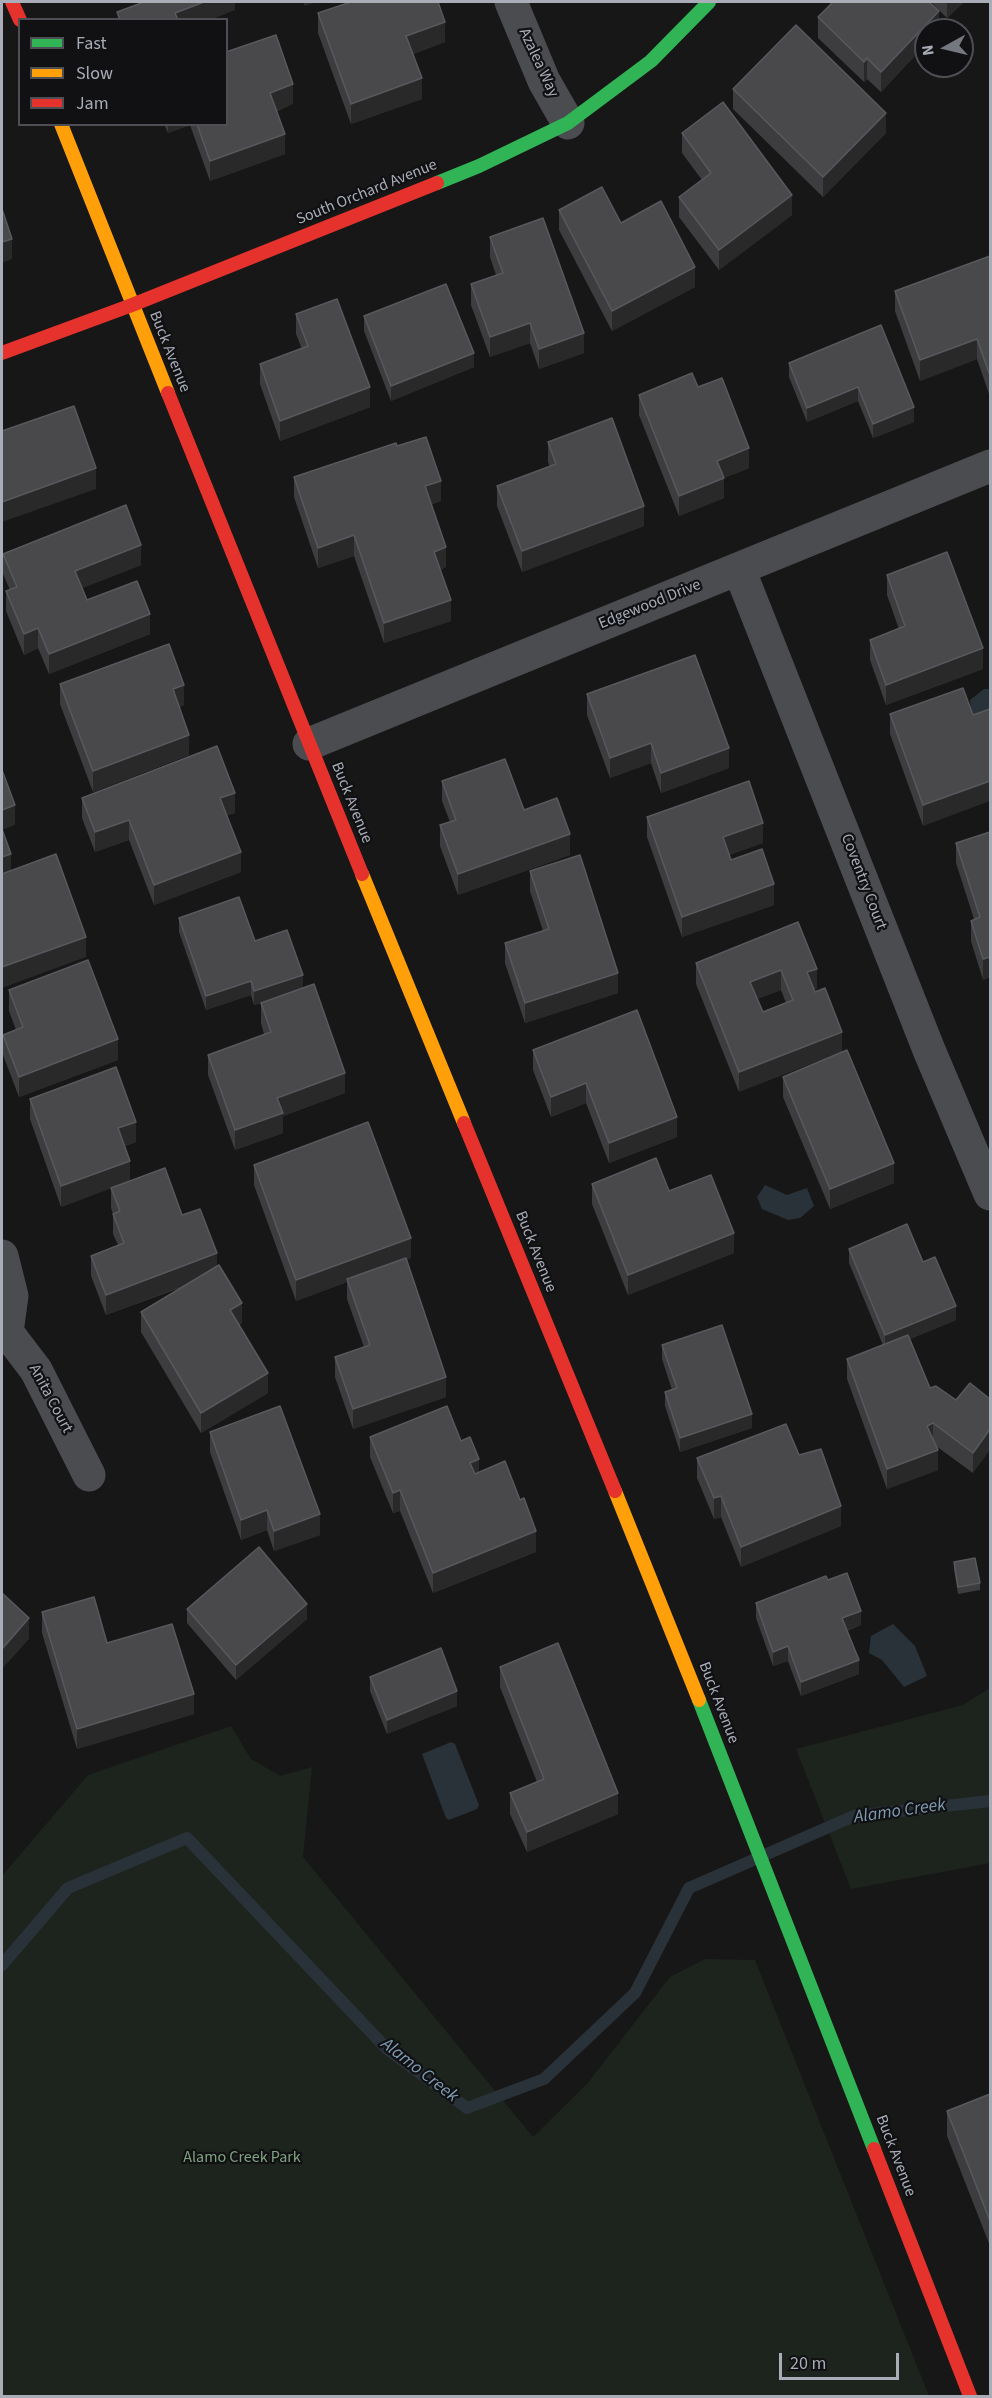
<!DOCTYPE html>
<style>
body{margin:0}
#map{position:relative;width:992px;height:2398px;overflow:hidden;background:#171717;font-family:"Source Sans 3",sans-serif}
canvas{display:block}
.frame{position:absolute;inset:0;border:3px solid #a8adb8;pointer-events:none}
.legend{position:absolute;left:18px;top:18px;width:210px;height:108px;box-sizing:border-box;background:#111113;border:2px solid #4d4f55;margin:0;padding:8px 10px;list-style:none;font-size:18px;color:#a8adb8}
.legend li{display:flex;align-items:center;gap:12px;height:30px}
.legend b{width:30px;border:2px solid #4d4f55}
.north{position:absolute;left:914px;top:18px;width:60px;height:60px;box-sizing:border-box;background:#111113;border:2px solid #4d4f55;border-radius:50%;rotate:262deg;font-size:16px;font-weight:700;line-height:24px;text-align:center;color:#a8adb8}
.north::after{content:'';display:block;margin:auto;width:21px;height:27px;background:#757880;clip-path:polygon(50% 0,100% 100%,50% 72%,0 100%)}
.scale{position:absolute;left:779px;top:2353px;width:120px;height:27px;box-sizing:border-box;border:3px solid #a8adb8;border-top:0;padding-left:8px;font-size:18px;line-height:21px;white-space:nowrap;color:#a8adb8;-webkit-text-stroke:4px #111113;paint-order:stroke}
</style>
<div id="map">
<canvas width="992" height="2398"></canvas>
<div class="frame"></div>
<ul class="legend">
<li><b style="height:8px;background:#30b455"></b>Fast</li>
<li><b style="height:8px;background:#ff9f0a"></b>Slow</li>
<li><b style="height:8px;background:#e5322d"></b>Jam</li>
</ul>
<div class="north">N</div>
<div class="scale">20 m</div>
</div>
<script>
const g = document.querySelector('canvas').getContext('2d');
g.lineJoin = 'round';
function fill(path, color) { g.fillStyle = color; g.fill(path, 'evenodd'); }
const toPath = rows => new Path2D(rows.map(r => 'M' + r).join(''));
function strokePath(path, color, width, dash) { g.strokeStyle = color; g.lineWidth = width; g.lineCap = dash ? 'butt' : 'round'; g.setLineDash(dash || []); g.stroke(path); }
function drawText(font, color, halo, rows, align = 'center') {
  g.font = font + ' "Source Sans 3",sans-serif'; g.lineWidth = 4.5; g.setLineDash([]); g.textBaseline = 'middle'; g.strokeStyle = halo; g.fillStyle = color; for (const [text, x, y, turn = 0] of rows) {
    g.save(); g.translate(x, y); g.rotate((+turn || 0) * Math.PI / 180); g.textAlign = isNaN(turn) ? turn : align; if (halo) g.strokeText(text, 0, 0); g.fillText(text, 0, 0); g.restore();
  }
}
const green = toPath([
 [990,1688,990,1863,851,1889,796,1749,963,1705],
 [231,1726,251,1759,280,1776,312,1767,303,1857,533,2137,587,2084,670,1977,705,1959,755,1960,929,2396,2,2396,2,1876,88,1775]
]);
const water = toPath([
 [984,689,990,689,990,718,976,718,972,714,970,700],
 [765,1185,787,1195,807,1188,814,1206,800,1218,788,1220,762,1209,757,1197],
 [893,1624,915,1646,927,1676,904,1687,882,1660,869,1653,871,1636],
 [451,1742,455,1744,479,1805,477,1809,449,1820,446,1818,422,1754]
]);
const stream = toPath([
 [2,1965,68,1888,187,1838,387,2049,467,2108,544,2079,635,1993,689,1888,854,1816,990,1801]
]);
const street = toPath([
 [511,2,544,81,568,123],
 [739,569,929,1050,990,1194],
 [309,744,990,466],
 [2,1256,12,1296,7,1332,36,1370,89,1475]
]);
const fast = toPath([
 [437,183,479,166,568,123,651,61,709,2],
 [699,1700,874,2149]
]);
const slow = toPath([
 [61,124,168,393],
 [362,874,464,1123],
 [615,1491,699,1700]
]);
const jam = toPath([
 [12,2,20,20],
 [2,353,132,305,437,183],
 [168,393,362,874],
 [464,1123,615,1491],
 [874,2149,970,2396]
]);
const wall = toPath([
 [931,2,964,2,947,18],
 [318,13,445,42,413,54,422,99,351,124,318,33],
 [818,17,939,30,881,92,867,79,864,82,818,38],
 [733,89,886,133,823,197,733,109],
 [293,104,277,111,285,154,210,181,190,125,168,133,164,124,226,124],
 [682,133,792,215,719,270,679,217,679,197,702,180,682,153],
 [559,210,621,223,695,287,612,331,559,230],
 [490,237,584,353,539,369,530,343,490,357,471,305,471,284,496,275,490,257],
 [990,256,990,393,989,394,977,359,920,381,895,311,895,291],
 [296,314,370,407,280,441,260,384,260,364,302,349,296,334],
 [364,316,474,367,391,401,364,331],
 [881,325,914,422,873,438,858,401,807,422,789,377,789,363],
 [698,387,749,468,724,478,724,498,679,516,639,415,639,395],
 [548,442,644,526,522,572,497,506,497,486,550,467,548,462],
 [397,446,441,501,432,504,446,567,440,570,451,621,384,643,354,556,318,568,294,497,294,477],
 [3,554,141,565,82,588,87,600,150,634,49,674,38,648,24,655,6,611,6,591,10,590,3,574],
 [887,575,983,669,886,705,870,660,870,640,899,629,887,595],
 [60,684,184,705,179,707,189,755,93,792,60,704],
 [587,694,729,768,661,793,651,763,610,778,587,715],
 [890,714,973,715,923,826,890,734],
 [442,781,524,810,570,855,458,895,440,846,440,825,450,822,442,801],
 [82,798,235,813,227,815,241,872,154,905,129,840,95,852,82,818],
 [647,817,763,843,729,855,731,860,774,905,682,937,647,837],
 [990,832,990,977,983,980,971,941,971,921,974,919,956,863,956,843],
 [530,871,618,993,525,1023,505,963,505,943,543,931,530,891],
 [179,918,255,941,303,988,345,1093,283,1116,283,1133,235,1150,208,1075,208,1055,264,1034,261,1023,261,1003,263,1002,254,1005,251,995,206,1010,179,932],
 [798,922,817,989,814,990,739,1092,696,984,696,963],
 [781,990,786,1003,763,1012,757,999],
 [9,990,118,1060,19,1097,3,1055,3,1035,16,1030,9,1011],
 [533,1050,677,1137,609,1163,586,1103,551,1117,533,1070],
 [783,1077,894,1183,830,1209,783,1097],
 [30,1099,136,1142,125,1146,130,1181,182,1215,217,1266,242,1323,239,1325,268,1393,201,1433,141,1332,141,1312,185,1286,106,1315,91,1276,91,1256,118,1245,113,1234,113,1214,111,1208,111,1188,61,1207,30,1119],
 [254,1165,411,1258,406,1260,446,1397,353,1429,335,1377,335,1357,364,1347,347,1299,347,1282,296,1301,254,1185],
 [592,1184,669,1191,734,1253,628,1295,592,1204],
 [849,1249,923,1262,956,1320,910,1339,930,1388,956,1400,990,1399,973,1473,936,1446,938,1470,887,1489,847,1379,847,1359,883,1345,849,1263],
 [662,1345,752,1428,680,1452,665,1406,665,1392,672,1390,662,1359],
 [210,1432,320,1535,274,1551,267,1530,241,1540,210,1452],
 [370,1437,461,1441,479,1472,536,1552,433,1593,400,1511,393,1513,370,1457],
 [799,1455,841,1526,741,1567,721,1517,714,1519,697,1478,697,1458],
 [954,1562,980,1583,980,1590,958,1594,954,1569],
 [828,1580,861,1625,847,1631,859,1674,801,1696,788,1661,773,1666,756,1618,756,1603],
 [187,1609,307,1619,236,1680,187,1623],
 [42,1612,107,1643,194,1714,77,1749,42,1633],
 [500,1667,618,1814,527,1852,510,1814,510,1793,537,1782,500,1687],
 [370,1677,457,1706,387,1734,370,1691],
 [990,2094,990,2246,947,2136,947,2111]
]);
const shadedWall = toPath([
 [204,2,235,2,235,10,210,20,175,20,175,13],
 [304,2,317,2,304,6],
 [947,2,964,2,947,18],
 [939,11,939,30,926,30,926,44,881,92,881,72],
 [445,22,445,42,406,56,406,36],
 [867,58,867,79,864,82,864,62],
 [422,78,422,99,351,124,351,104],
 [293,84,293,104,270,113,270,93],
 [886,113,886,133,823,197,823,177],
 [168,124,190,124,190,125,168,133],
 [285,134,285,154,210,181,210,161],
 [792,195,792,215,719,270,719,250],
 [12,239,12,259,2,263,2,242],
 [695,267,695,287,612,331,612,311],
 [530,323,530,343,490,357,490,337],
 [584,333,584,353,539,369,539,349],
 [977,339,977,359,920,381,920,360],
 [474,353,474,367,391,401,391,386],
 [989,373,990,373,990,393,989,394],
 [370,387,370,407,280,441,280,421],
 [858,387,858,401,807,422,807,408],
 [914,407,914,422,873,438,873,424],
 [749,448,749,468,717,481,717,461],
 [96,468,96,489,2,522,2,502],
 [724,478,724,498,679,516,679,496],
 [441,481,441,501,425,506,425,486],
 [644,506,644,526,522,572,522,551],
 [354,535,354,556,318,568,318,548],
 [141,545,141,565,75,591,75,571],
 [446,547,446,567,434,572,434,552],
 [451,600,451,621,384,643,384,623],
 [150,614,150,634,49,674,49,654],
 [38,628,38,648,24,655,24,634],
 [983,648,983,669,886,705,886,685],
 [184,685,184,705,173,709,173,689],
 [189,735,189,755,93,792,93,771],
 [651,743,651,763,610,778,610,758],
 [729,748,729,768,661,793,661,773],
 [990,781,990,801,923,826,923,805],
 [235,793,235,813,220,818,220,798],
 [15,805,15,825,2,830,2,810],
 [129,820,129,840,95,852,95,832],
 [763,823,763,843,723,857,723,837],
 [570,834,570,855,458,895,458,874],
 [241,852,241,872,154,905,154,885],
 [11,854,11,874,2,877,2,857],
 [774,884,774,905,682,937,682,917],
 [86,937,86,957,2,988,2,967],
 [990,957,990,977,983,980,983,959],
 [817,969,817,989,807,993,807,972],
 [781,970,781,990,750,1002,750,982],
 [618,973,618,993,525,1023,525,1003],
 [303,975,303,989,254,1005,254,991],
 [251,981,251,995,206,1010,206,996],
 [842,1032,842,1052,739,1092,739,1072],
 [118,1039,118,1060,19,1097,19,1077],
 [345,1073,345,1093,283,1116,283,1133,235,1150,235,1130,277,1098],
 [586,1083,586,1103,551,1117,551,1097],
 [677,1117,677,1137,609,1163,609,1143],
 [136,1122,136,1142,118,1148,118,1128],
 [130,1161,130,1181,61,1207,61,1186],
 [894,1163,894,1183,830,1209,830,1189],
 [734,1233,734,1253,628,1295,628,1275],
 [411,1238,411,1258,348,1281,347,1279,347,1282,296,1301,296,1280],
 [217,1253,217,1273,106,1315,106,1295],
 [242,1303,242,1323,230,1330,230,1310],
 [956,1306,956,1320,885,1349,885,1335],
 [268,1373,268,1393,201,1433,201,1413],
 [446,1377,446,1397,353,1429,353,1409],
 [752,1414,752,1428,680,1452,680,1438],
 [933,1423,933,1444,927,1426],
 [990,1429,990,1450,973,1473,973,1453],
 [938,1450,938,1470,887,1489,887,1469],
 [479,1459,479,1479,470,1483,470,1463],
 [400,1490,400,1511,393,1513,393,1493],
 [721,1496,721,1517,714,1519,714,1498],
 [841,1506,841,1526,741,1567,741,1547],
 [267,1510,267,1530,241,1540,241,1520],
 [320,1514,320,1535,274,1551,274,1531],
 [536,1531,536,1552,433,1593,433,1573],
 [307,1604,307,1619,236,1680,236,1665],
 [861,1611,861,1625,842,1632,842,1618],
 [29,1618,29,1639,2,1669,2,1649],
 [788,1646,788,1661,773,1666,773,1652],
 [859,1660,859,1674,801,1696,801,1682],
 [457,1691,457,1706,387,1734,387,1720],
 [194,1694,194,1714,77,1749,77,1729],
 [618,1793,618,1814,527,1852,527,1832]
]);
const building = toPath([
 [144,2,204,2,175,13,178,20,120,20,117,12,144,2],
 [351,2,438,2,445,22,406,36,422,78,351,104,318,13,351,2],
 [833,2,929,2,939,11,881,72,867,58,864,62,818,17,833,2],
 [796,25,886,113,823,177,733,89,796,25],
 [276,35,293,84,270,93,285,134,210,161,197,124,226,124,226,52,276,35],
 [723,102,792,195,719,250,679,197,711,173,682,133,723,102],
 [602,187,621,223,661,201,695,267,612,311,559,210,602,187],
 [2,209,12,239,2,242,2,209],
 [543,218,584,333,539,349,530,323,490,337,471,284,503,273,490,237,543,218],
 [990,256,990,373,989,373,977,339,920,360,895,291,990,256],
 [446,284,474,353,391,386,364,316,446,284],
 [337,299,370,387,280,421,260,364,308,346,296,314,337,299],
 [881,325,914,407,873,424,858,387,807,408,789,363,881,325],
 [692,373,698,387,722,378,749,448,717,461,724,478,679,496,639,395,692,373],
 [74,406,96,468,2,502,2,431,74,406],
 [612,418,644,506,522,551,497,486,556,464,548,442,612,418],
 [426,437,441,481,425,486,446,547,434,552,451,600,384,623,354,535,318,548,294,477,396,443,397,446,426,437],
 [126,505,141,545,75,571,87,600,137,581,150,614,49,654,38,628,24,634,6,591,17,587,3,554,126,505],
 [947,552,983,648,886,685,870,640,905,626,887,575,947,552],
 [169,644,184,685,173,689,189,735,93,771,60,684,169,644],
 [695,655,729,748,661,773,651,743,610,758,587,694,695,655],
 [963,688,973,715,990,709,990,781,923,805,890,714,963,688],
 [217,746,235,793,220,798,241,852,154,885,129,820,95,832,82,798,217,746],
 [505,759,524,810,557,798,570,834,458,874,440,825,456,820,442,781,505,759],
 [2,770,15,805,2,810,2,770],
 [749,781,763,823,723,837,731,860,762,849,774,884,682,917,647,817,749,781],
 [2,829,11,854,2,857,2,829],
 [990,832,990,957,983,959,971,921,980,917,956,843,990,832],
 [56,854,86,937,2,967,2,874,56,854],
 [580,855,618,973,525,1003,505,943,549,929,530,871,580,855],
 [239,897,255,941,287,930,303,975,254,991,251,981,206,996,179,918,239,897],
 [798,922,817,969,807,972,815,992,825,988,842,1032,739,1072,696,963,798,922],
 [781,970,793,1000,763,1012,750,982,781,970],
 [88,960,118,1039,19,1077,3,1035,23,1027,9,990,88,960],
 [314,984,345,1073,277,1098,283,1113,235,1130,208,1055,271,1032,261,1003,314,984],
 [637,1010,677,1117,609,1143,586,1083,551,1097,533,1050,637,1010],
 [847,1050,894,1163,830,1189,783,1077,847,1050],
 [116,1067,136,1122,118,1128,130,1161,61,1186,30,1099,116,1067],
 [368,1122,411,1238,296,1280,254,1165,368,1122],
 [656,1158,669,1191,711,1175,734,1233,628,1275,592,1184,656,1158],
 [165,1168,182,1215,200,1209,217,1253,106,1295,91,1256,124,1243,113,1214,120,1211,111,1188,165,1168],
 [907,1224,923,1262,935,1257,956,1306,885,1335,849,1249,907,1224],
 [406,1258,446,1377,353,1409,335,1357,370,1345,347,1279,406,1258],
 [219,1265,242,1303,230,1310,268,1373,201,1413,141,1312,219,1265],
 [722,1325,752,1414,680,1438,665,1392,677,1388,662,1345,722,1325],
 [908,1335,930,1388,936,1386,956,1400,970,1383,990,1399,990,1429,973,1453,933,1423,927,1426,938,1450,887,1469,847,1359,908,1335],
 [280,1406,320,1514,274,1531,267,1510,241,1520,210,1432,280,1406],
 [447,1406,461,1441,470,1437,479,1459,470,1463,475,1474,505,1461,520,1500,524,1498,536,1531,433,1573,400,1490,393,1493,370,1437,447,1406],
 [786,1424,799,1455,821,1449,841,1506,741,1547,721,1496,714,1498,697,1458,786,1424],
 [259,1547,307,1604,236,1665,187,1609,259,1547],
 [975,1558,980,1583,958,1587,954,1562,975,1558],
 [847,1573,861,1611,842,1618,859,1660,801,1682,788,1646,773,1652,756,1603,826,1576,828,1580,847,1573],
 [2,1593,29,1618,2,1649,2,1593],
 [94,1597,107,1643,172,1624,194,1694,77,1729,42,1612,94,1597],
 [558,1643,618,1793,527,1832,510,1793,544,1779,500,1667,558,1643],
 [441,1648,457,1691,387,1720,370,1677,441,1648],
 [990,2094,990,2221,947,2111,990,2094]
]);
const streetNames = [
 ["Azalea Way",538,63,65],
 ["South Orchard Avenue",367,193,-22],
 ["Buck Avenue",169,352,68],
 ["Edgewood Drive",650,605,-22],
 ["Buck Avenue",351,803,68],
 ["Coventry Court",863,882,69],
 ["Buck Avenue",535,1252,68],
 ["Anita Court",50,1399,62],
 ["Buck Avenue",718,1703,69],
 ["Buck Avenue",895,2156,69]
];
const parkNames = [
 ["Alamo Creek Park",242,2158]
];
const waterNames = [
 ["Alamo Creek",900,1812,-8],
 ["Alamo Creek",419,2071,38]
];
fill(green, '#1d241e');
fill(water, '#2a3239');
strokePath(stream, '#2a3239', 12);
strokePath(street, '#4b4c50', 33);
strokePath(fast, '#30b455', 14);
strokePath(slow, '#ff9f0a', 14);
strokePath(jam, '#e5322d', 14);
fill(wall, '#3d3d3f');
fill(shadedWall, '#29292a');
fill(building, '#49494c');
strokePath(building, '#58595d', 1.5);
drawText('16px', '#a8adb8', '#111113', streetNames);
drawText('16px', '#7fa381', '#111113', parkNames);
drawText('italic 18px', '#7f9bb3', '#111113', waterNames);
</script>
